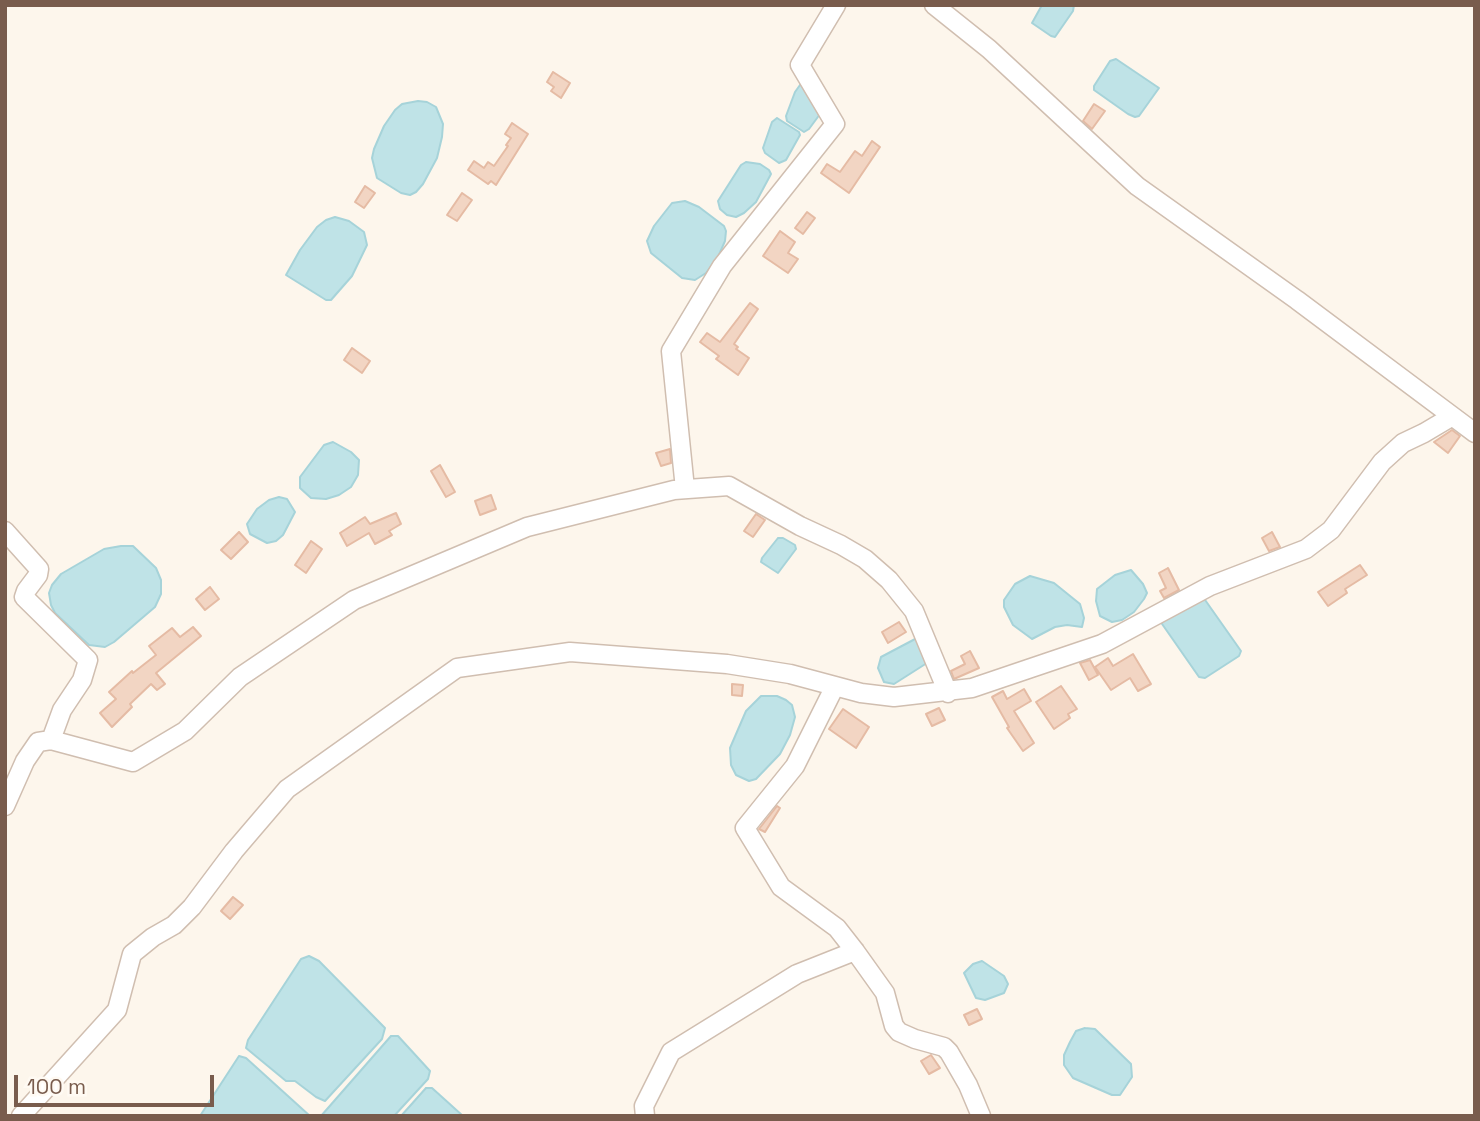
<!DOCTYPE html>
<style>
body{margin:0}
#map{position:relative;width:1480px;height:1121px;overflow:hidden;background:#fdf6ec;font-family:"Space Grotesk",sans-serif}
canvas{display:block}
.frame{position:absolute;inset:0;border:7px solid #795c4d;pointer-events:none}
.scale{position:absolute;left:14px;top:1075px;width:200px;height:32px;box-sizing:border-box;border:4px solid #795c4d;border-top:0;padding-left:9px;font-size:21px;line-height:24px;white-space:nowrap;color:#795c4d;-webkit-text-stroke:5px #fffaf3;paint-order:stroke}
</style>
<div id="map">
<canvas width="1480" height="1121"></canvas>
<div class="frame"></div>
<div class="scale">100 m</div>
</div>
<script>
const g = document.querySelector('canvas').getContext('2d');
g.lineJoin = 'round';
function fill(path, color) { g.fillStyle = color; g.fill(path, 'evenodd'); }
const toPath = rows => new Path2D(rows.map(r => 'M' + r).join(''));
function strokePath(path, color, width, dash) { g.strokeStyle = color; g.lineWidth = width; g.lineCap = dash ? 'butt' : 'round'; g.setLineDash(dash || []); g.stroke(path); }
const water = toPath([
 [1042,5,1074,5,1073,11,1055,37,1051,36,1032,23,1042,5],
 [1116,59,1159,88,1139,116,1135,117,1128,114,1094,90,1094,86,1110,61,1116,59],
 [800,85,804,85,823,110,809,129,804,132,787,121,786,116,795,92,800,85],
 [418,101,427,102,436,107,443,124,442,137,437,158,423,184,416,192,410,195,401,193,377,178,372,158,374,149,384,126,395,110,402,104,418,101],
 [777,118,799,132,800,135,786,160,779,163,765,153,763,148,772,122,777,118],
 [746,162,760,164,769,170,771,174,756,202,744,213,736,217,727,215,720,209,718,201,741,165,746,162],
 [685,201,699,207,724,226,726,231,725,241,718,257,706,273,695,280,682,278,651,253,647,241,654,226,672,203,685,201],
 [335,217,349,221,364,232,367,245,352,276,331,300,326,300,286,275,300,250,317,227,326,220,335,217],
 [333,442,351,452,359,460,358,475,351,487,339,495,326,499,311,498,300,488,300,477,324,445,333,442],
 [279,497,287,499,295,512,283,535,276,541,267,543,250,534,247,524,257,509,269,500,279,497],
 [778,538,783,538,795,545,796,549,778,573,761,562,762,558,778,538],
 [121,546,133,546,156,568,161,580,161,594,155,607,114,642,105,647,89,645,55,613,51,605,49,593,52,585,61,574,104,549,121,546],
 [1131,570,1143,584,1147,593,1144,599,1134,612,1122,620,1112,622,1100,616,1096,601,1097,589,1115,575,1131,570],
 [1030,576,1054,583,1080,604,1084,618,1082,627,1067,625,1055,627,1032,639,1013,625,1004,607,1004,600,1015,584,1030,576],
 [1203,597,1241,651,1239,656,1205,678,1199,677,1160,621,1203,597],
 [917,638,927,663,894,684,884,682,878,668,881,657,917,638],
 [761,696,777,696,786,700,792,705,795,717,790,735,780,754,756,779,749,781,736,775,731,765,730,748,746,711,761,696],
 [309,956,319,961,385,1028,382,1039,325,1101,316,1097,295,1081,286,1081,246,1048,248,1040,301,959,309,956],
 [982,961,1004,976,1008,984,1004,993,985,1000,976,998,964,973,973,964,982,961],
 [1085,1028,1095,1029,1131,1064,1132,1077,1120,1095,1112,1095,1073,1078,1064,1065,1064,1055,1070,1042,1076,1031,1085,1028],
 [391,1036,398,1036,430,1071,428,1079,394,1116,321,1116,391,1036],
 [239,1056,246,1058,310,1116,200,1116,239,1056],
 [426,1088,432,1088,463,1116,401,1116,426,1088]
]);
const building = toPath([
 [553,72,570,83,561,98,551,91,554,87,547,82,553,72],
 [1094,104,1105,111,1092,129,1083,121,1094,104],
 [512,123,528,134,496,185,491,181,488,184,468,170,474,161,484,168,488,162,494,166,508,146,506,145,511,138,505,134,512,123],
 [872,141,880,147,849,193,821,173,827,164,840,172,855,151,862,156,872,141],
 [365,186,375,193,364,208,355,202,365,186],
 [462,193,472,200,457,221,447,215,462,193],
 [807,212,815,218,803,234,795,228,807,212],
 [780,231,795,242,788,253,798,259,788,273,763,256,780,231],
 [750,303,758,309,734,344,738,347,736,349,749,358,738,375,716,359,719,356,700,342,707,333,720,342,750,303],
 [352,348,370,361,362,373,344,360,352,348],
 [1452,430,1460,436,1448,453,1434,442,1452,430],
 [670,449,671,463,661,466,656,453,670,449],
 [440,465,455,492,446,497,431,471,440,465],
 [491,495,496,509,480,515,475,501,491,495],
 [396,513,401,524,389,531,392,535,375,544,369,533,347,546,340,533,365,517,370,524,396,513],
 [756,514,765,520,753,537,744,531,756,514],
 [239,532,248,542,231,559,221,550,239,532],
 [1272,532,1280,547,1269,551,1262,538,1272,532],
 [311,541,322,549,306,573,295,565,311,541],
 [1360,565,1367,575,1345,589,1347,593,1328,606,1318,592,1360,565],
 [1168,568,1179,590,1164,598,1160,591,1166,588,1159,573,1168,568],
 [210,587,219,599,205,610,196,599,210,587],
 [899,622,906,632,888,643,882,632,899,622],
 [193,627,201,636,156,673,165,684,157,690,151,684,130,704,132,707,112,727,100,713,116,699,109,692,132,671,133,673,156,655,149,646,172,628,180,637,193,627],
 [970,651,979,668,954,679,951,671,965,664,961,656,970,651],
 [1133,654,1151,684,1138,691,1130,678,1111,690,1095,667,1108,658,1113,666,1133,654],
 [1090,660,1098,675,1089,680,1080,663,1090,660],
 [732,684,743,685,742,696,732,695,732,684],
 [1061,686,1077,709,1068,714,1070,718,1054,729,1036,702,1061,686],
 [1024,689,1031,701,1014,711,1034,743,1023,751,1007,728,1009,727,992,697,1003,691,1007,699,1024,689],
 [939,708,945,720,932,726,926,714,939,708],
 [843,709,869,727,856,748,829,729,843,709],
 [777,806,780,808,765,832,759,829,777,806],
 [233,897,243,905,230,919,221,911,233,897],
 [977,1009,982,1019,969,1025,964,1015,977,1009],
 [931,1055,940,1068,929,1074,921,1061,931,1055]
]);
const minor = toPath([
 [934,5,989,49,1137,186,1297,300,1475,433],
 [685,489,671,351,722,266,835,124,800,65,836,5],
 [5,531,39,569,38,575,26,591,24,597,88,660,82,680,62,710,51,740],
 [835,686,795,766,745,828,781,887,837,928,855,951,885,993,894,1026,899,1032,915,1039,944,1047,949,1052,968,1085,981,1116],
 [5,806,25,761,38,742,51,740,133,762,185,731,240,677,354,600,527,527,674,490,729,486,800,526,841,545,865,559,889,580,914,611,948,693],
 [21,1116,117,1010,132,954,153,937,174,925,192,907,234,851,287,789,457,668,570,652,727,664,790,674,861,693,894,697,972,688,1102,644,1210,586,1306,549,1331,530,1382,462,1403,443,1424,433,1451,417],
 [645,1116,644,1106,671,1052,797,974,855,951]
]);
fill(water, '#bfe3e7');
strokePath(water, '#a6d3d9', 2);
fill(building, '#f2d5c3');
strokePath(building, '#e5bba4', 2);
strokePath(minor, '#d0beb0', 21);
strokePath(minor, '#fff', 18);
</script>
